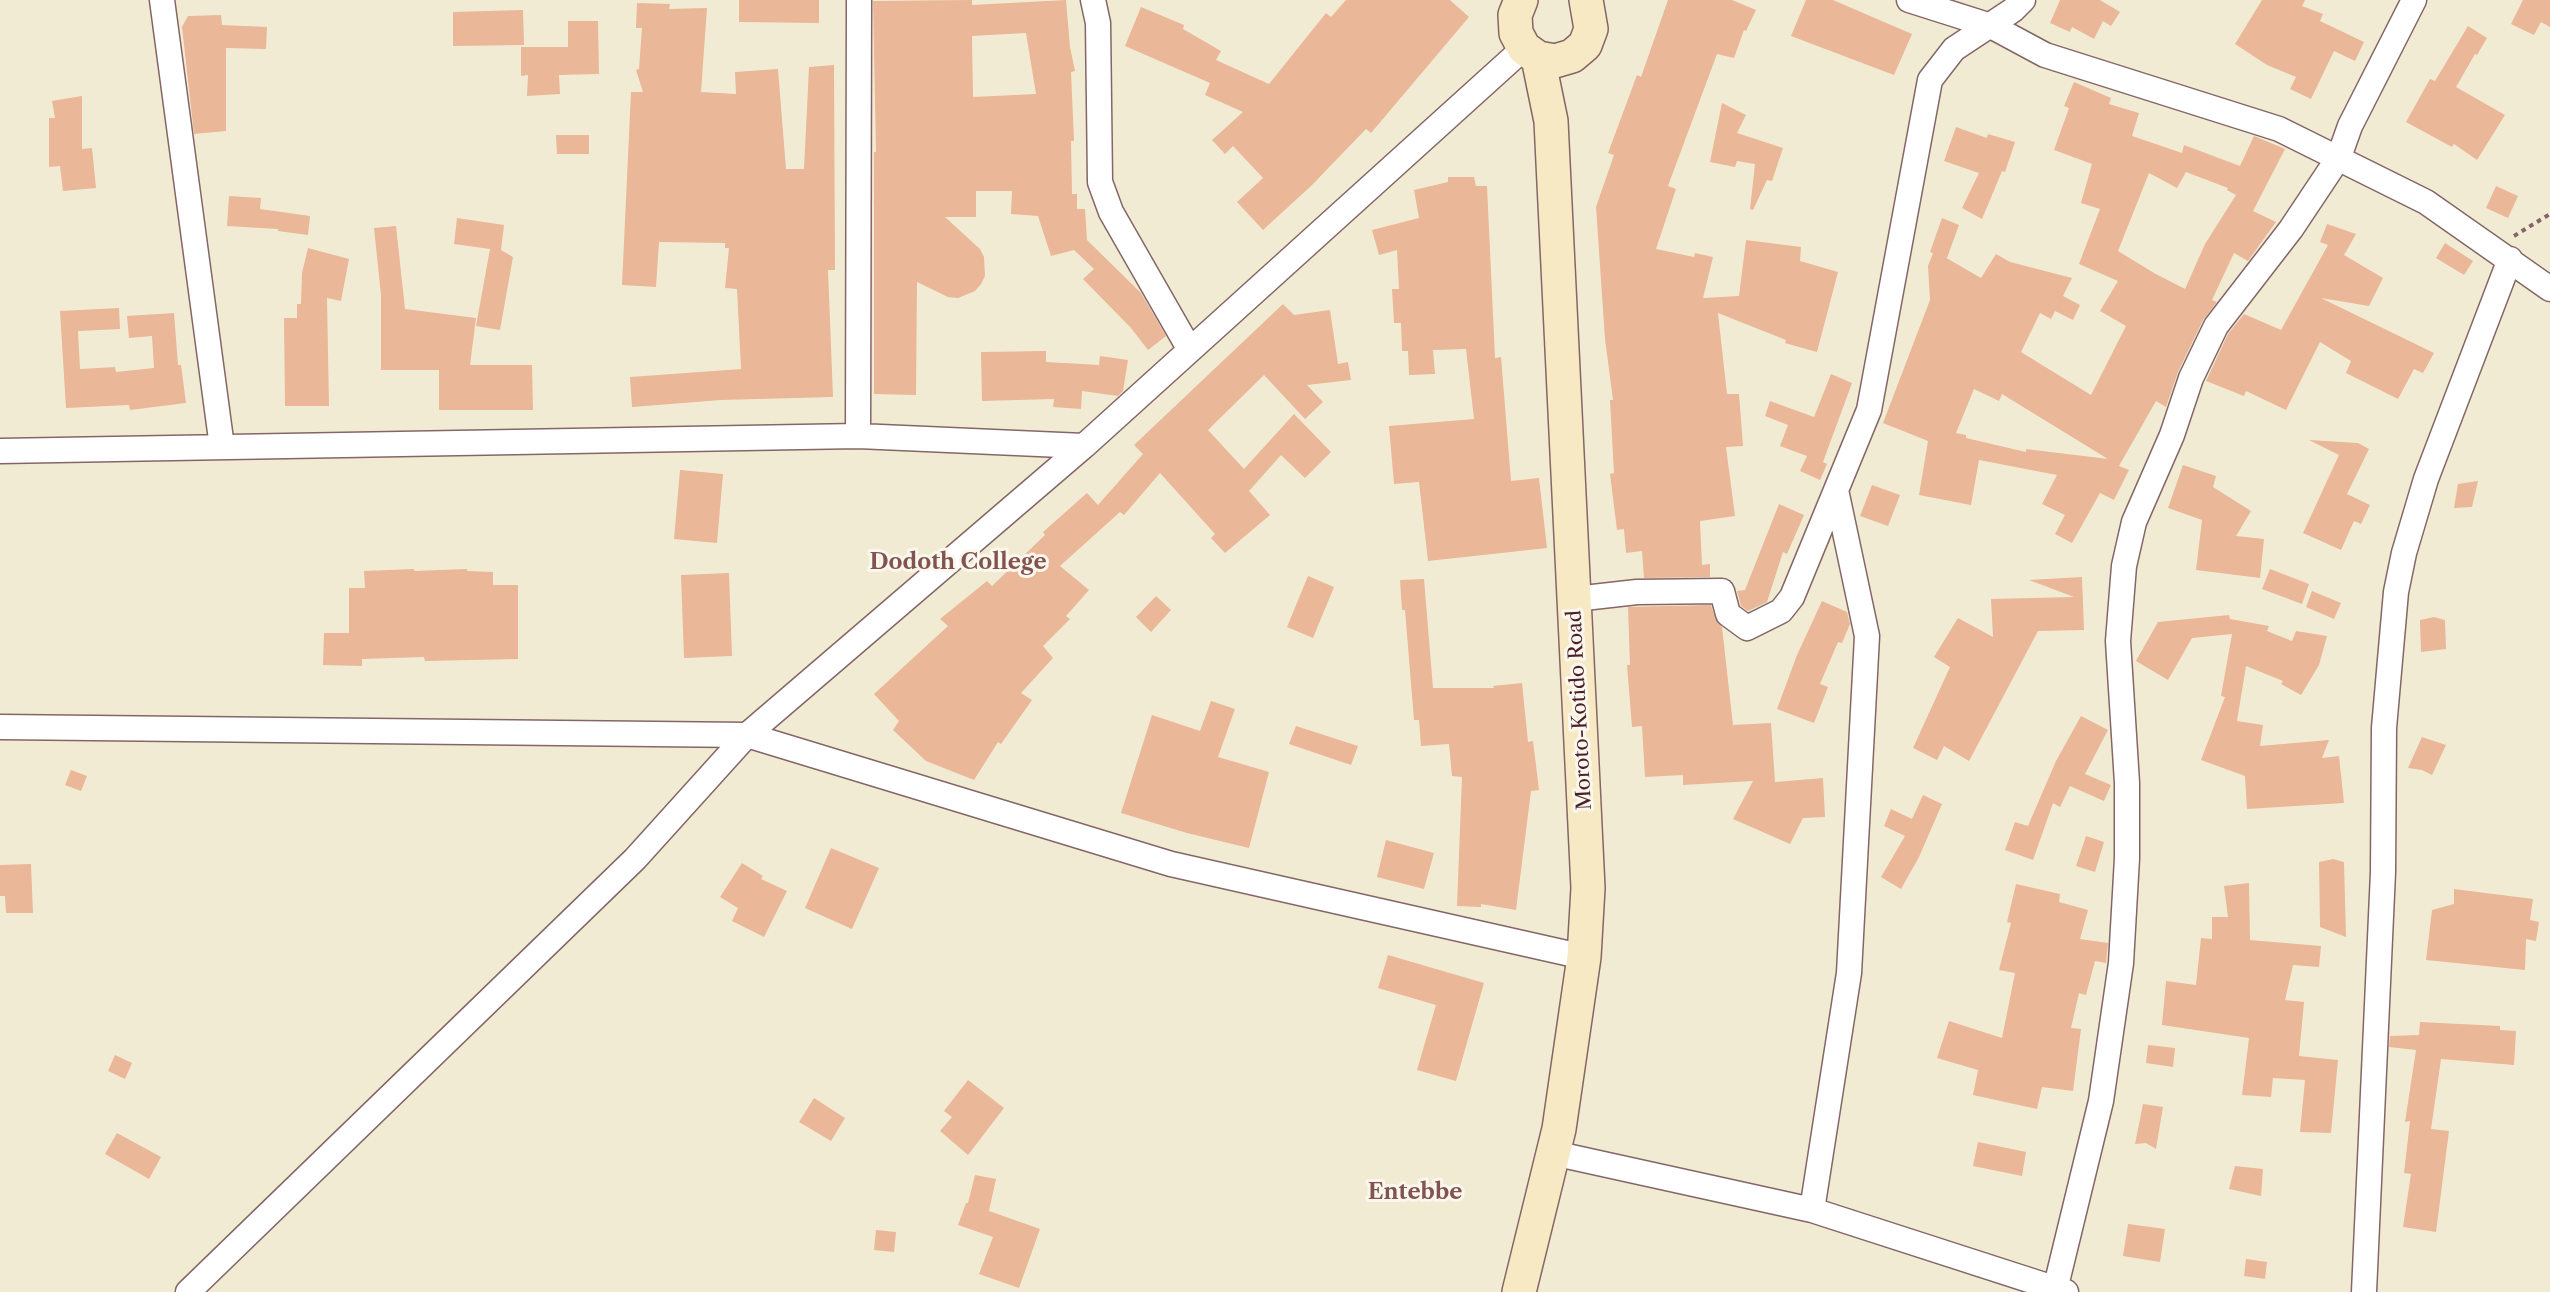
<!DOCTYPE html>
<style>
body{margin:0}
canvas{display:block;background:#f2ebd3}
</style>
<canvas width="2550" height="1292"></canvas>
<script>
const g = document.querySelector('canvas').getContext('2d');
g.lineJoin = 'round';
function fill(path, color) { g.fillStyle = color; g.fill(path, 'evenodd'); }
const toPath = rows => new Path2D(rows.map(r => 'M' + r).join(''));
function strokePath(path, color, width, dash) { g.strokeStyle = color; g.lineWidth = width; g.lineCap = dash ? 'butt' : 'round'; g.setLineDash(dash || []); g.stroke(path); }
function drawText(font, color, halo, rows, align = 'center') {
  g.font = font + ' "Libre Caslon Text",serif'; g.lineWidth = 6; g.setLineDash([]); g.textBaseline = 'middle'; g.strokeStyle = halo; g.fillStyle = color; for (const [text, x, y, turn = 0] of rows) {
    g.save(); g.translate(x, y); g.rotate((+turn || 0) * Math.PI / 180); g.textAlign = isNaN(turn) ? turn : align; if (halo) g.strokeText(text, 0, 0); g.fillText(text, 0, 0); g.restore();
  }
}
const building = toPath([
 [739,0,819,0,819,23,739,22],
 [972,0,972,5,1066,0,1070,47,1075,71,1071,72,1074,141,1071,141,1072,194,1077,194,1077,209,1085,209,1087,240,1141,293,1166,336,1148,350,1131,328,1083,279,1094,269,1074,250,1051,256,1038,216,1011,214,1012,191,976,191,976,217,945,217,980,249,984,257,985,276,981,284,975,291,958,298,948,297,917,282,916,395,874,394,874,152,876,152,873,1],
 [1026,33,1036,94,973,97,972,36],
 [1346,0,1450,0,1469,17,1371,133,1366,129,1311,186,1263,230,1237,202,1263,178,1233,146,1225,154,1212,140,1243,112,1205,95,1210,83,1125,46,1141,7,1184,25,1183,29,1221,51,1216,60,1269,84,1326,13,1331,17],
 [1668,0,1732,0,1756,10,1746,31,1744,30,1734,58,1717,54,1668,186,1676,189,1656,249,1694,257,1695,253,1713,257,1703,298,1739,296,1746,240,1801,247,1800,261,1838,272,1817,352,1785,343,1786,340,1718,313,1727,394,1739,394,1743,446,1726,447,1735,516,1700,521,1702,565,1710,564,1710,577,1644,578,1642,551,1626,553,1624,529,1617,530,1610,474,1614,473,1610,400,1613,400,1605,339,1596,207,1614,155,1608,153,1637,75,1641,77],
 [1806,0,1833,0,1912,34,1894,75,1791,36],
 [2060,0,2100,0,2120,12,2111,26,2103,21,2094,39,2072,27,2070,32,2050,23],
 [2262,0,2305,0,2302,6,2323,14,2320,21,2364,42,2355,61,2334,51,2311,99,2290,89,2296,77,2267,65,2235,44],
 [2523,0,2550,0,2550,27,2541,22,2534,35,2511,24],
 [637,3,670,4,669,9,707,8,701,92,736,94,735,72,778,69,786,169,804,169,809,67,834,65,835,270,828,270,833,397,721,400,632,407,630,377,741,369,737,289,725,288,729,248,725,248,725,243,659,242,656,287,622,285,631,92,643,92,636,70,639,69,642,28,636,28],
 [523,10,524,45,453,46,453,12],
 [221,15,222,25,267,27,266,49,226,48,226,131,194,134,182,27,188,16],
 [568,21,598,21,599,74,559,75,560,94,527,96,528,75,521,76,521,47,568,47],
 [2468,26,2487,38,2477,55,2475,54,2456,87,2505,115,2477,160,2454,144,2452,147,2406,122,2430,79,2435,81],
 [2074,82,2111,98,2109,104,2139,113,2132,136,2182,153,2184,145,2240,166,2254,136,2285,149,2253,211,2276,222,2248,261,2234,253,2212,300,2217,302,2203,320,2178,372,2166,407,2156,401,2119,466,2129,470,2114,500,2100,493,2072,543,2055,534,2065,515,2042,504,2057,475,1979,460,1971,505,1919,495,1928,441,1883,423,1930,300,1928,266,1933,253,1930,252,1942,218,1959,225,1947,258,1943,256,1981,278,1996,254,2010,262,2072,278,2063,296,2080,305,2073,320,2055,311,2051,319,2040,313,2021,352,2091,395,2126,326,2100,311,2118,281,2079,264,2100,209,2081,203,2092,164,2054,150,2069,108,2064,106],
 [2186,172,2228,188,2227,190,2236,195,2205,244,2185,289,2154,273,2118,251,2149,173,2177,188],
 [1974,389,1999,401,2002,394,2108,459,2026,449,2026,452,1966,438,1966,435,1956,433],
 [82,96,82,149,92,148,96,188,63,191,60,166,49,167,49,118,55,118,52,101],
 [1722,103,1746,115,1737,133,1783,148,1772,181,1767,180,1753,210,1750,209,1755,164,1737,161,1735,167,1710,162],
 [1956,127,1987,138,1988,134,2015,142,2005,172,2002,171,1982,219,1962,208,1979,173,1944,161],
 [556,135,589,135,589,154,557,154],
 [1448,177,1474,177,1476,186,1487,186,1495,358,1501,357,1511,481,1539,478,1547,548,1428,561,1419,482,1394,484,1389,426,1474,419,1466,349,1433,350,1435,374,1409,375,1408,351,1402,351,1401,323,1394,323,1392,289,1399,289,1397,250,1379,255,1372,230,1419,218,1414,190,1448,182],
 [2496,186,2518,196,2508,218,2486,208],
 [229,196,261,198,260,209,310,216,308,235,278,231,278,229,227,226],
 [457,218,504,225,501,250,513,257,500,330,476,326,490,249,454,244],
 [2327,224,2356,234,2344,255,2383,278,2369,306,2321,298,2434,353,2423,373,2414,369,2398,399,2346,373,2351,361,2320,342,2286,410,2246,391,2244,396,2206,381,2228,334,2244,314,2281,330,2328,245,2320,242],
 [396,226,405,309,476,318,470,365,532,365,533,410,439,410,439,370,381,370,381,295,374,228],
 [2445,243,2473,261,2464,275,2436,258],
 [308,248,349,259,341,301,327,298,329,406,285,406,284,318,297,318,297,304,301,304,302,273],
 [1283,304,1294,315,1330,310,1338,364,1348,362,1351,380,1307,385,1323,402,1305,419,1264,375,1208,430,1244,469,1294,414,1331,452,1305,478,1281,455,1249,491,1270,515,1225,553,1211,538,1215,534,1160,473,1124,515,1120,512,1060,566,1089,590,1066,616,1070,619,1043,646,1053,658,1021,693,1032,700,1001,744,998,742,974,780,926,761,893,730,899,721,874,694,948,626,940,619,987,581,992,586,1045,535,1043,532,1087,493,1098,505,1143,454,1134,445],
 [119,308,120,329,78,331,80,369,115,367,116,372,154,368,152,336,129,338,127,316,174,313,178,365,181,365,186,403,130,410,129,405,66,408,60,311],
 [1046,351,1046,362,1099,365,1100,356,1128,360,1123,391,1118,396,1082,391,1081,409,1053,407,1054,399,982,401,981,352],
 [1831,374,1852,383,1823,462,1827,464,1820,480,1800,471,1807,456,1780,446,1788,425,1765,416,1770,401,1814,417],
 [2309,440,2358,443,2369,449,2347,494,2370,505,2361,524,2354,521,2341,550,2303,533,2339,455],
 [2183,465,2216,476,2213,487,2251,511,2236,536,2264,539,2260,578,2196,570,2202,520,2168,508],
 [680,470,723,474,717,543,674,539],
 [2478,481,2472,507,2454,508,2458,484],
 [1872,485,1900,495,1888,526,1860,516],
 [1779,504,1804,515,1787,554,1783,552,1767,602,1748,611,1741,606,1737,591,1745,590],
 [414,569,414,571,467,569,467,571,493,572,493,585,518,585,518,659,425,661,424,657,362,659,362,666,323,665,324,633,349,633,349,588,365,588,364,571],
 [2270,569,2309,584,2302,604,2262,589],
 [729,573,732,656,684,658,681,575],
 [1308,576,1334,587,1313,638,1287,627],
 [2082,577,2084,630,2038,631,1969,761,1944,746,1937,760,1913,748,1950,667,1934,657,1958,618,1993,637,1991,599,2074,597,2029,580],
 [1424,579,1433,688,1494,688,1493,686,1522,683,1528,742,1533,741,1539,790,1531,791,1516,910,1481,904,1481,907,1457,906,1462,777,1452,776,1449,744,1421,746,1419,720,1414,720,1405,610,1402,610,1400,580],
 [2312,591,2341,603,2334,619,2306,607],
 [1156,596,1171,610,1151,632,1136,617],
 [1822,601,1847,612,1850,624,1842,643,1838,642,1820,684,1828,687,1814,723,1777,709,1797,655],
 [1711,605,1715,618,1722,627,1733,725,1771,723,1775,782,1823,778,1825,817,1803,818,1790,844,1733,819,1753,781,1683,785,1683,775,1645,777,1642,726,1632,727,1627,665,1630,665,1628,607],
 [2229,615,2230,619,2269,626,2267,631,2292,641,2296,631,2327,636,2319,665,2301,695,2281,684,2283,681,2246,666,2237,721,2263,725,2260,746,2329,740,2322,758,2339,756,2344,803,2247,809,2245,776,2201,760,2225,697,2221,696,2232,634,2192,638,2168,680,2136,661,2158,622],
 [2434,617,2445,620,2446,649,2421,652,2420,620],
 [1211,701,1235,709,1218,757,1269,772,1249,848,1187,833,1121,813,1152,715,1200,731],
 [2081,716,2108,730,2085,774,2111,785,2104,801,2070,786,2060,807,2053,803,2033,860,2005,850,2015,822,2028,826,2056,761],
 [1296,726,1358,746,1351,765,1289,744],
 [2422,737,2446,745,2432,775,2422,770,2408,768],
 [71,770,87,776,81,791,65,785],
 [1923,795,1942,804,1919,857,1901,889,1881,877,1905,836,1884,826,1891,809,1912,819],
 [2086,836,2104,842,2095,872,2076,866],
 [1386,840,1434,853,1424,889,1377,877],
 [831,848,879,868,852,929,805,908],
 [2333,859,2344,862,2346,937,2320,927,2319,862],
 [742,863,763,876,761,879,787,891,764,937,732,921,738,908,720,897],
 [31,864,33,913,6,913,5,896,0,896,0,865],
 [2249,883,2250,940,2321,946,2319,967,2293,965,2285,1000,2304,1002,2299,1056,2338,1060,2331,1133,2300,1132,2305,1080,2273,1078,2271,1097,2242,1095,2249,1038,2162,1025,2166,981,2196,985,2201,938,2212,939,2212,917,2228,917,2224,886],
 [2016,884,2060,894,2059,902,2088,910,2080,939,2108,943,2106,963,2095,961,2086,995,2079,993,2071,1028,2081,1029,2073,1091,2042,1087,2037,1109,1973,1095,1978,1070,1937,1058,1949,1021,2002,1038,2015,973,1999,970,2011,923,2007,922],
 [2454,889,2533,899,2530,920,2539,922,2536,941,2526,939,2525,970,2426,960,2432,910,2454,904],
 [1388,955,1484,983,1456,1081,1417,1070,1436,1005,1378,988],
 [2420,1022,2500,1026,2500,1030,2516,1031,2514,1065,2441,1059,2431,1129,2449,1131,2436,1232,2403,1227,2411,1174,2404,1173,2410,1121,2405,1122,2416,1050,2389,1047,2390,1036,2419,1035],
 [2148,1045,2175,1048,2173,1067,2146,1063],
 [115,1055,132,1063,125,1079,108,1071],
 [968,1080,1004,1108,968,1155,940,1131,952,1117,944,1111],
 [814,1098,845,1118,831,1141,799,1122],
 [2143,1104,2163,1107,2156,1149,2146,1143,2135,1144],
 [117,1133,161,1157,149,1179,105,1154],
 [1978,1142,2026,1152,2022,1176,1973,1166],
 [2235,1166,2263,1169,2261,1196,2229,1189],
 [975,1175,996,1179,989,1211,1040,1229,1019,1288,979,1274,993,1237,958,1225,966,1203,968,1203],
 [2128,1224,2165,1229,2160,1262,2123,1256],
 [876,1230,896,1232,894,1252,874,1250],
 [2246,1259,2267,1262,2265,1279,2244,1276]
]);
const path = toPath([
 [2514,236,2550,214]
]);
const street = toPath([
 [162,0,222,447],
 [1093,0,1098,23,1100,182,1111,212,1190,350],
 [1909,0,1991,26,2045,55,2279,129,2426,202,2550,289],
 [858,436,859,0],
 [0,451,858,436,1084,446],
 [1575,599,1637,592,1722,591,1728,614,1747,628,1781,611,1792,597,1869,410,1930,80,1954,49,2013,10,2023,0],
 [0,727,747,735,1171,864,1584,957],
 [1553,1153,1812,1210,2066,1292],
 [1812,1210,1849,973,1867,636,1836,490],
 [2055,1290,2101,1101,2121,963,2127,858,2127,783,2118,641,2124,566,2134,522,2172,435,2191,378,2216,326,2291,229,2339,157,2350,126,2414,0],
 [188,1292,635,859,747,735,1084,446,1524,48],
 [2364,1292,2383,872,2384,728,2396,592,2404,553,2426,479,2510,259]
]);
const secondary = toPath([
 [1521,0,1515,15,1516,33,1524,48,1538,58,1555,61,1572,56,1585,45,1591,29,1586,0],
 [1519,1292,1559,1129,1584,957,1588,888,1551,121,1538,58]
]);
const streetNames = [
 ["Moroto-Kotido Road",1580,710,-93]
];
const quarterNames = [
 ["Dodoth College",958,563],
 ["Entebbe",1415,1193]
];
fill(building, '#eab798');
strokePath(street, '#856666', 27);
strokePath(secondary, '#856666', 36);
strokePath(path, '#856666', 4, [4.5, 4.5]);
strokePath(street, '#fff', 24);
strokePath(secondary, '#f6e9c3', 33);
drawText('20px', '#4a1f2b', '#fbf7ec', streetNames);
drawText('bold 22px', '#825451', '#fbf7ec', quarterNames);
</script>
